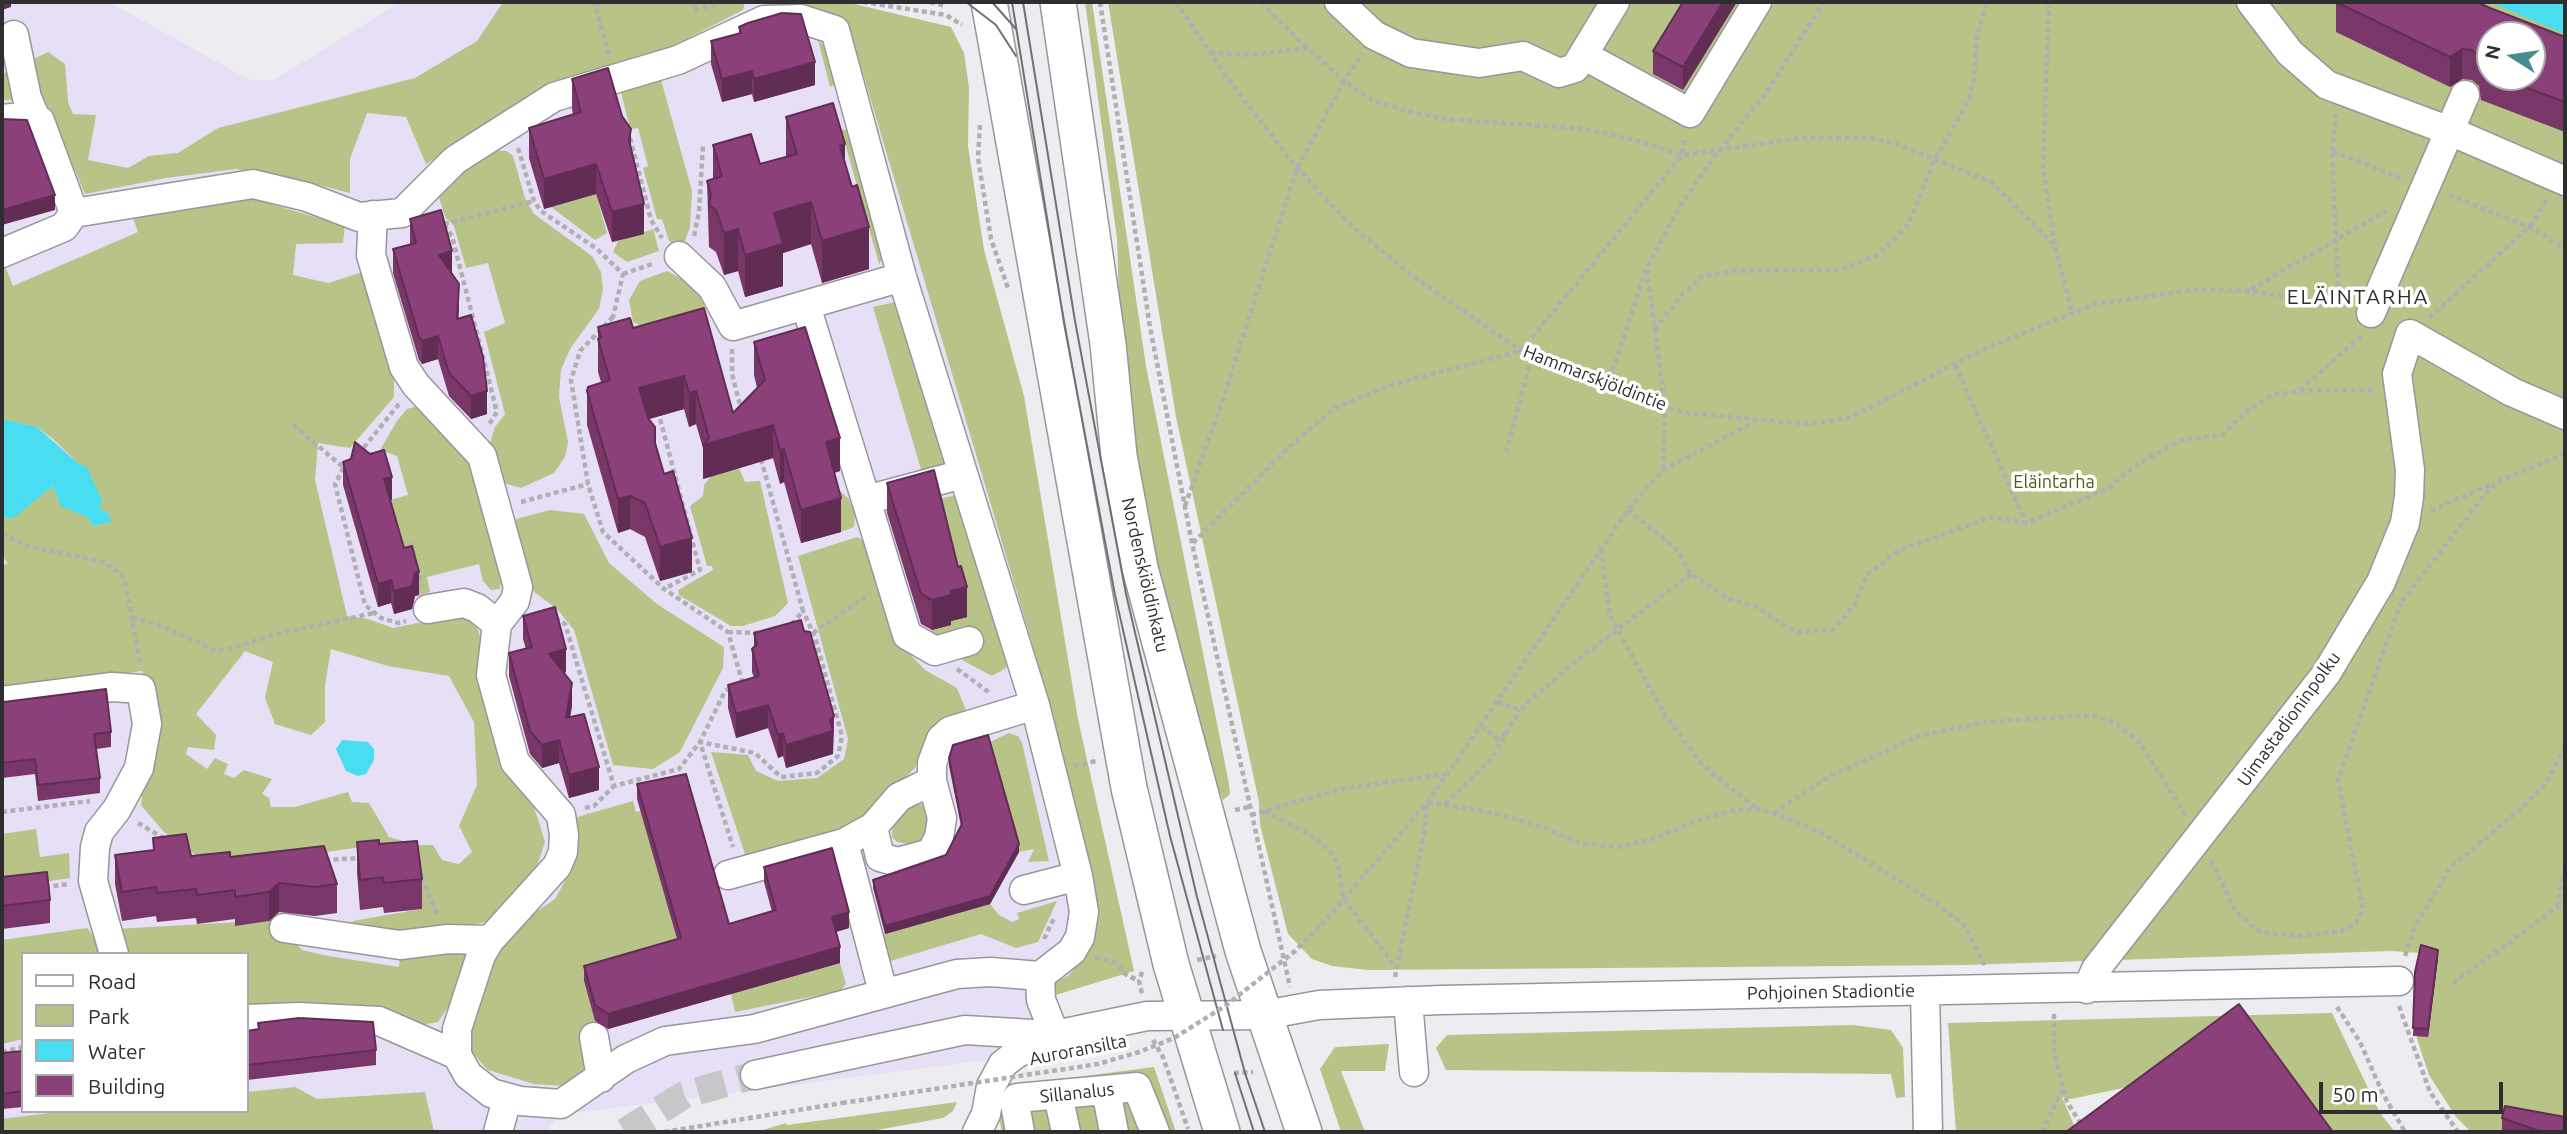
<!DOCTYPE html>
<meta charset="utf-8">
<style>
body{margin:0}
#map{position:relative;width:2567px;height:1134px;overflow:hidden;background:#ededf1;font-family:Ubuntu,sans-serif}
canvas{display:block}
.frame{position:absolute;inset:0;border:4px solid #2e2e30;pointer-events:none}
.legend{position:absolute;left:21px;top:952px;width:228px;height:161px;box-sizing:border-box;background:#fff;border:2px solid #ababac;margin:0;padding:9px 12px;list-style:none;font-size:21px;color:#2e2e30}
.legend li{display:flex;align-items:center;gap:14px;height:35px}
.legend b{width:35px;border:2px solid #ababac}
.north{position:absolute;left:2476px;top:21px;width:70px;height:70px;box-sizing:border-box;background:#fff;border:2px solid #ababac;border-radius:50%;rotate:282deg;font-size:19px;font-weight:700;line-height:28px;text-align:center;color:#2e2e30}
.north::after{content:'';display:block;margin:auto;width:24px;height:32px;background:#448c90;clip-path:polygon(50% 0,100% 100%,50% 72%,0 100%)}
.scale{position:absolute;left:2319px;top:1082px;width:184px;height:32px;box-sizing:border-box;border:4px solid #2e2e30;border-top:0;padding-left:9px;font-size:21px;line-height:24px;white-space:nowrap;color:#2e2e30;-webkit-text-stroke:5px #fff;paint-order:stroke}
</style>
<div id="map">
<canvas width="2567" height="1134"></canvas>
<div class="frame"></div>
<ul class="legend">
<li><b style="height:9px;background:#fff"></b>Road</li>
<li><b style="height:19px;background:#b8c388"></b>Park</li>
<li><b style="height:19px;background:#48ddf0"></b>Water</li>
<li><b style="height:19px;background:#8b4079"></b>Building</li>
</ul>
<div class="north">N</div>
<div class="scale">50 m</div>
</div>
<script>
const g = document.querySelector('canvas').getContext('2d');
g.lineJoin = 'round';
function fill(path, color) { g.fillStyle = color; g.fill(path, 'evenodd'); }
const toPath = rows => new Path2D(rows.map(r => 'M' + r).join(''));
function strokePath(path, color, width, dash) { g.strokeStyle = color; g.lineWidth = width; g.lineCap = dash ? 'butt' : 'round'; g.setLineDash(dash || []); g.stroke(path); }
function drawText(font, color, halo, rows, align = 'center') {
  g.font = font + ' Ubuntu,sans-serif'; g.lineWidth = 7; g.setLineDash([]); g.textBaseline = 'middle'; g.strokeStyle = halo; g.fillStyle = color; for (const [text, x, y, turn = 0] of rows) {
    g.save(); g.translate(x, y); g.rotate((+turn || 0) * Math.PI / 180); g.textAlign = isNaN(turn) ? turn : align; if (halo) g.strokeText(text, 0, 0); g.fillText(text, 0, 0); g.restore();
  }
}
const medical = toPath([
 [2,2,109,2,250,80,274,80,400,2,581,2,600,66,738,2,820,2,944,29,1053,714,1129,973,1032,1002,1038,1026,1004,1035,988,1060,559,1115,546,1132,2,1132],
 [23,954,247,954,247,1111,23,1111]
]);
const green = toPath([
 [503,2,745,2,743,10,661,52,553,88,426,164,406,117,367,113,350,159,350,193,288,177,236,169,166,178,85,194,45,100,2,100,2,74,48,52,65,64,68,102,73,114,96,115,88,160,128,168,149,156,178,153,218,128,415,78,477,41],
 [779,2,846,2,951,27,964,53,969,88,968,146,984,250,1024,396,1078,719,1134,971,1052,996,1052,984,1069,975,1089,951,1099,917,1095,889,1053,714,848,23],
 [1085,2,1092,2,1146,366,1229,784,1230,794,1223,800,1207,759,1180,669,1135,471,1120,335,1117,239],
 [1108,2,2565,2,2565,1132,2471,1132,2456,1117,2429,1075,2417,1039,2414,986,2420,953,2391,951,1964,965,1368,970,1332,966,1312,959,1288,934,1260,825,1259,802,1176,417],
 [2490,35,2532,35,2532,77,2490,77],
 [818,40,828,50,836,84,830,87],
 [661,80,692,191,690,227,685,241,677,245,669,241,662,219,657,219,643,168,648,166,638,128,630,129,621,92],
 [841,129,850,131,887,253,879,264],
 [492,150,507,151,513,156,525,198,534,214,592,256,601,272,603,289,599,309,570,349,561,370,559,397,568,442,565,457,554,473,521,488,507,484,498,478,488,449,495,427,505,414,484,332,505,323,488,263,466,268,454,226,445,217,437,191],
 [596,194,607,233,595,240,551,207],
 [251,198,345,226,343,243,296,244,293,275,328,283,360,273,362,269,394,369,394,397,350,448,318,443,315,480,347,616,368,619,393,628,457,615,476,625,484,647,545,842,534,875,492,921,417,935,355,931,353,921,421,909,370,846,238,864,208,860,191,852,164,832,141,805,153,691,142,671,2,690,2,565,8,563,2,556,2,515,8,519,53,486,61,505,87,517,93,526,112,522,99,509,80,465,53,439,37,427,2,419,2,271,5,266,13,286,138,232,132,215],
 [331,649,388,666,449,676,474,722,477,785,459,826,472,852,459,864,442,860,433,845,418,845,389,837,369,803,352,802,348,792,295,807,271,807,269,798,262,794,272,779,244,770,234,778,224,774,228,764,215,758,207,769,186,754,188,747,214,750,216,735,196,714,245,651,273,662,265,698,275,724,311,735,325,722,325,685],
 [653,229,659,251,627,262,613,252,618,241],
 [667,271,691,284,704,299,704,317,659,334,633,322,629,300,640,281],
 [900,301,949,468,923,476,873,307],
 [418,406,465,447,502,572,500,589,491,590,483,581,479,564,427,577,430,592,419,595,384,502,408,495,397,456,380,450,397,421,407,409],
 [739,468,745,482,760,481,788,603,775,616,743,626,731,626,679,595,678,590,713,570,712,566,707,566,690,506,703,496,704,485,711,476],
 [839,490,849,499,855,515,854,527,841,532,830,491],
 [961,494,1006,640,1006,668,992,676,964,661,929,631,951,625,934,500],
 [550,510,584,514,609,563,657,604,724,647,723,668,680,752,653,769,613,765,574,630,558,610,528,587,515,547,516,519],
 [857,537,867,542,891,634,925,670,957,688,967,713,934,729,915,768,851,831,747,860,711,752,748,755,756,771,778,781,817,778,844,759,848,739,798,556],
 [1009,733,1018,736,1022,743,1049,861,1028,862,1034,849,1019,852,988,743],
 [633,801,636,812,641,811,681,953,584,981,596,1025,590,1064,580,1087,534,1084,488,1070,466,1046,471,1014,503,934,555,899,574,865,577,817],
 [916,802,926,807,931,827,928,837,914,845,897,842,892,837,893,821,910,804],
 [36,829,40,857,69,853,70,878,2,888,2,834],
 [1057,901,1038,942,1016,948,981,934,887,962,880,935,990,904,999,915,1012,922,1019,919,1017,913],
 [275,920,302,950,328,956,399,967,400,957,447,946,466,954,454,999,438,1022,416,1026,374,1007,247,1010,247,954,124,954,115,929],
 [87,928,107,954,23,954,23,1039,2,1044,2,940],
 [840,963,846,984,840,991,735,1012,731,994],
 [2332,1013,2380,1113,2395,1132,2093,1132,2161,1080,2071,1099,2062,1097,2077,1132,1956,1132,1948,1023],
 [1853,1025,1891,1030,1903,1048,1905,1097,1896,1098,1891,1074,1446,1070,1436,1048,1447,1035],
 [1389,1044,1385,1071,1341,1071,1365,1132,1341,1132,1320,1069,1335,1047],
 [1154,1067,1176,1132,1002,1132,999,1118,1008,1086],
 [295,1087,317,1099,425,1092,434,1132,2,1132,2,1119,65,1111,247,1111,247,1092],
 [957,1102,953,1111,943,1118,866,1132,760,1131,786,1123,787,1125]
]);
const water = toPath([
 [2490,2,2565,2,2565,34],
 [2,419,37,427,80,465,86,466,102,500,99,509,107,512,112,522,93,526,87,517,61,506,53,486,16,516,8,519,2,515],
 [342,740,368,742,374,749,374,760,366,774,358,776,346,771,336,749]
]);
const minorTunnel = toPath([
 [625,1132,684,1095,755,1075]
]);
const path = toPath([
 [608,2,595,5,609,55],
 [694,2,694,10,725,2],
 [863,2,946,15,962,25],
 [930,2,946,6],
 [1100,2,1150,327,1192,543,1290,987],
 [1176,2,1231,83,1297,168,1353,227,1414,277,1521,351,1607,387,1686,413,1810,424,1849,418,1982,350,2095,304,2191,290,2249,291,2349,306],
 [1261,2,1307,48],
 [2049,2,2043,169,2055,246,2072,313],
 [1210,52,1248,55,1308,48,1344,81,1362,54],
 [980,125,978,158,991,239,1009,291],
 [630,138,651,220,662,238],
 [518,148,534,201,541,211,597,249,623,274,613,317,621,325],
 [2332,151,2336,114],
 [2449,195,2536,230,2565,249],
 [444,224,534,201],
 [444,225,452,236,497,412,488,426],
 [694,236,699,212,703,145],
 [1647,270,1665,407,1663,470],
 [623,274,655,263],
 [2251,289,2386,211],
 [2339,303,2332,151,2401,178],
 [613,317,580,351,571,380,588,484,603,532,664,589,728,632,742,681,738,684],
 [2429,318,2529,227,2548,198],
 [1655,330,1683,293,1701,277,1733,271,1840,270,1878,255,1908,225,1934,161,1969,100,1974,79,1977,35,1987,2],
 [732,349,732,374,741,409],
 [1955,365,2026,523],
 [1607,387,1646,270,1680,206,1717,153,1766,93,1824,2],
 [2300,390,2361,336],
 [399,404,361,451,346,463,335,484,365,605,381,618,398,623,406,621],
 [658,411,700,570,664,589],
 [293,425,343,467],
 [1506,453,1532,356],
 [761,459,803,611,791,625],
 [521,502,588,484],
 [1185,506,1223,399,1297,168,1344,81,1372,100,1407,111,1446,119,1585,129,1635,140,1682,155,1802,138,1870,138,1894,143,1991,182,2055,246],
 [1628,510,1676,549,1691,574,1729,599,1756,607,1796,632,1833,630,1854,606,1867,575,1899,550,1992,517,2026,523,2109,488,2133,467,2181,440,2222,435,2244,413,2272,395,2299,391,2374,390],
 [2431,511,2494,483],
 [2,534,27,546,104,562,121,574,126,585,140,664],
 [411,543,422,586],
 [1193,543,1291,445,1335,408,1394,384,1521,351,1682,155,1685,136],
 [1601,549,1610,616,1666,717,1702,764,1757,809],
 [2402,601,2487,492,2501,480,2558,457,2565,450],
 [132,618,162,626,214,650,229,649,280,633,374,613],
 [555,618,565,624,614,786,679,769,700,742,755,753,781,777,817,773,838,756,842,736,815,637,803,611],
 [728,632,759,633],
 [813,633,870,594],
 [957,669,990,693],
 [730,688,725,691,700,742,733,847],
 [1497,702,1520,710,1571,665,1691,574],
 [1481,726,1497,738,1507,733],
 [1074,766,1096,761],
 [1428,802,1493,813,1543,827,1579,843,1618,847,1653,839,1702,819,1735,810,1757,809,1774,813,1820,832,1935,903,1964,925,1985,966],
 [1445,804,1491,759,1520,710],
 [585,808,594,806,614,786],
 [1235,810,1249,807],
 [1265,811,1312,836,1329,850,1338,864,1343,898,1395,966],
 [2,812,90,801],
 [1774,813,1830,776,1919,736,1987,722,2092,715,2117,724,2140,743,2186,816],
 [1251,815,1341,789,1446,774],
 [138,823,167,840],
 [325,860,362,858],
 [2211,860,2235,911,2260,932,2302,936,2341,931,2356,923,2363,909,2338,780,2401,603],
 [418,870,438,916],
 [45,887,68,884],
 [2557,907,2565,868],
 [1321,925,1428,802,1628,510,1663,470,1754,422],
 [1044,939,1055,916],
 [2405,956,2414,928,2450,868,2525,805,2546,783,2565,747],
 [1095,957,1116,963,1125,974,1139,981],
 [1197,960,1216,956],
 [1142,972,1139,981,1142,994],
 [1395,977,1424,834,1427,803],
 [2453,983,2565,902],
 [2399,1006,2430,1092,2458,1132],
 [2337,1007,2360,1042,2383,1094,2405,1132],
 [2054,1014,2054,1053,2067,1102,2086,1132],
 [1153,1040,1163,1057,1188,1129],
 [2,1052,23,1047],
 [1234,1073,1253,1072],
 [664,1132,842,1103],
 [2042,1132,2063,1088]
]);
const minor = toPath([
 [1339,2,1374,35,1411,53,1479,63,1523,56,1559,73,1575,68,1615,2],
 [2251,2,2290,53,2327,85,2450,131,2565,181],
 [14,35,27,98,37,121],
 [1583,55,1690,113,1757,2],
 [2,119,23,117,40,121,74,213,64,227,2,253],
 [74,213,253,184,307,197,359,217,402,213,455,160,554,97,678,60,764,20,801,19,835,30,902,277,1035,705,1078,876,1084,912,1080,937,1072,951,1040,976,1041,1000,1055,1035],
 [373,215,371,255,404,367,416,385,482,456,518,587,515,601,497,624],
 [679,256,712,287,733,326,902,277],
 [806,306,866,500,963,474],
 [2371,313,2465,95],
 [866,500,907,635,935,651,969,641],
 [428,609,464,603,477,608,497,624,491,675,515,762,561,815,564,835,563,852,557,866,490,940,481,955,457,1029,457,1055,468,1075,491,1093,520,1101,561,1104,626,1059,665,1041,754,1029,957,974,991,972,1040,976],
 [2,701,112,687,141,689,147,724,139,768,117,809,99,832,95,847,93,881,114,954],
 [873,827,880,857,898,862,931,853,939,837,942,818,932,781,932,763,941,739,950,731,1035,705],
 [844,843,883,992],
 [728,875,844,843,873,827,899,797,932,781],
 [1024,890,1078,876],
 [284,928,400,945,448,939,490,940],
 [2087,989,2096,969,2326,674,2381,582,2405,523,2409,497,2410,470,2397,374,2410,334,2512,392,2565,415],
 [1925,991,1928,1132],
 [1408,1001,1414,1072],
 [247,1019,299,1017,379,1021,457,1055],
 [594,1037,601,1078],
 [755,1075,965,1030,1049,1035],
 [1106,1090,1114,1132],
 [1058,1095,1066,1132],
 [498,1132,507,1099],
 [977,1132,986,1114,991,1086,1003,1064,1016,1054,1055,1035,1147,1016,1264,1015,1319,1005,1441,1000,2399,981],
 [1020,1132,1015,1104,1017,1098,1137,1087,1155,1132]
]);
const major = toPath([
 [989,2,1129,788,1171,964,1222,1132],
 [1058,2,1108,344,1119,456,1140,568,1243,951,1304,1132]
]);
const tram = toPath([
 [966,2,996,25,1016,56],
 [992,2,1016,29],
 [1012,2,1064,323,1115,595,1170,836,1223,1030],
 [1023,2,1075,321,1126,594,1197,897,1245,1073,1265,1132],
 [1235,1073,1254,1132]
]);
const pathBridge = toPath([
 [842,1103,1098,1064,1139,1052,1174,1038,1225,1006,1294,952,1321,925]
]);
const wall = toPath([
 [1683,2,1683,90,1653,74,1653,51],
 [2336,2,2490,8,2565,37,2565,132,2481,100,2479,86,2472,80,2462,79,2450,87,2336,32],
 [2490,35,2532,77,2490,77],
 [739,27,815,85,754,102,752,94,722,102,711,64,711,41,739,33],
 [572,79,631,151,644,234,612,242,596,194,544,209,529,158,529,128,573,115,572,109],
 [786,117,845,162,869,269,822,283,811,244,783,253,783,286,745,297,738,271,724,275,716,252,709,247,707,181,713,179,713,145,760,164,786,157],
 [410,219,452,274,459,307,458,318,487,414,471,419,449,396,438,359,422,364,419,360,393,273,393,249,410,244],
 [598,327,633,328,733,413,757,388,754,375,754,342,840,471,834,473,841,532,801,543,784,482,780,484,773,458,703,479,703,448,696,424,689,427,684,409,649,419,692,572,660,581,645,537,630,529,618,533,587,425,587,391,601,382,598,372],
 [343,462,392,500,390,501,419,595,415,596,412,609,394,614,391,603,378,607,343,485],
 [887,483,967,617,951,621,951,625,932,630,921,624,887,513],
 [523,616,566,672,564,673,572,706,570,717,599,790,569,798,559,763,542,768,530,754,509,676,509,653,526,649,523,639],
 [804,631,834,716,833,754,786,768,783,756,778,758,768,728,736,738,728,708,728,685,754,678,752,672,752,649,754,647,754,633],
 [2,702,111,732,111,747,96,749,100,778,100,793,38,801,35,774,2,778],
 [949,758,1019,852,990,904,885,934,873,888,873,880,946,855,961,826,949,766],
 [637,784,729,924,772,912,764,882,764,867,849,928,836,932,840,963,608,1029,595,1021,584,981,584,966,677,939,637,799],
 [153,838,191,856,230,857,337,884,337,913,315,916,279,912,269,921,235,926,235,919,197,924,196,918,157,922,156,916,122,921,115,884,115,855,153,850],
 [357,842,379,844,422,879,422,909,384,913,383,907,360,910,357,872],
 [2,877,50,900,50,923,2,929],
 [2438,958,2428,1037,2413,1036,2415,972],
 [258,1023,376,1050,376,1065,247,1080,247,1031,258,1029],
 [23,1051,23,1107,2,1109,2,1053],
 [2502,1118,2565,1132,2502,1132]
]);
const shadedWall = toPath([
 [2,2,11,2,11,7,2,10],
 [1723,2,1737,2,1683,90,1683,67],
 [2462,49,2462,79,2450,87,2450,57],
 [815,62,815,85,754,102,754,79],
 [752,71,752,94,722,102,722,79],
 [631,129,631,159,629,140],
 [845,144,845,186,840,146],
 [596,164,596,194,544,209,544,179],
 [55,195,55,210,2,225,2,210],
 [811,202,811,244,783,253,783,286,745,297,745,255,774,213],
 [644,204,644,234,612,242,612,212],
 [869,227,869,269,822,283,822,241],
 [738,229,738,271,724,275,724,233],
 [452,251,452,274,439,255],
 [459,284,459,307,457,342,457,319],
 [438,336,438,359,422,364,422,341],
 [684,376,684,409,639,422,639,388],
 [487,391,487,414,471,419,471,396],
 [696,391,696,424,689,427,689,393],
 [773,425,773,458,703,479,703,445],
 [840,438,840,471,826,475,826,442],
 [784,449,784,482,780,484,780,450],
 [392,477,392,500,384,502,384,479],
 [630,496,630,529,618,533,618,499],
 [841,498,841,532,801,543,801,510],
 [692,538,692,572,660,581,660,547],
 [419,572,419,595,415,596,412,609,394,614,394,591,415,573],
 [391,580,391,603,378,607,378,584],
 [967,587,967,617,951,621,951,625,932,630,932,600,951,591],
 [566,649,566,672,549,677,549,654],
 [572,683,572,706,566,741,566,718],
 [768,705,768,728,736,738,736,714],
 [834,716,833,754,786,768,786,745,830,720],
 [783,733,783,756,778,758,778,735],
 [559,740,559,763,542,768,542,745],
 [599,767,599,790,569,798,569,775],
 [1019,844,1019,852,990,904,885,934,885,926],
 [279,883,279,912,269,921,269,892],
 [849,912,849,928,832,933,832,917],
 [840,947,840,963,608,1029,608,1014],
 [2438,950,2438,958,2428,1037,2428,1029]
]);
const building = toPath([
 [1683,2,1723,2,1683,67,1653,51,1683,2],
 [2336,2,2477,2,2490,8,2565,37,2565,102,2498,77,2532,77,2532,35,2490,35,2490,74,2481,70,2479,56,2472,50,2462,49,2450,57,2336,2],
 [782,13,801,14,815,62,754,79,752,71,722,79,711,41,741,33,739,27,748,23,782,13],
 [608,68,622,116,631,129,629,140,644,204,612,212,596,164,544,179,529,128,581,112,572,79,608,68],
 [833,103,845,144,840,146,852,187,857,185,869,227,822,241,811,202,774,213,783,244,745,255,738,229,724,233,716,210,709,205,711,195,707,181,722,176,713,145,751,134,760,164,797,154,786,117,833,103],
 [2,119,27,120,55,195,2,210,2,119],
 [441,210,452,251,439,255,459,284,457,319,471,315,483,357,487,391,471,396,449,373,438,336,422,341,419,337,393,249,416,243,410,219,441,210],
 [704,308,733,413,765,380,754,342,805,327,840,438,826,442,841,498,801,510,784,449,780,450,773,425,703,445,709,438,696,391,689,393,684,376,639,388,648,418,655,427,655,443,664,474,673,471,692,538,660,547,645,503,630,496,618,499,587,391,588,387,610,380,598,339,601,338,598,327,630,318,633,328,704,308],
 [355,442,370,454,384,450,392,477,384,479,404,548,412,546,419,572,415,573,412,586,394,591,391,580,378,584,343,462,351,459,355,442],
 [934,470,958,567,961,566,967,587,951,591,951,595,932,600,921,594,887,483,934,470],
 [555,607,566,649,549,654,572,683,566,718,584,714,599,767,569,775,559,740,542,745,530,731,509,653,532,647,523,616,555,607],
 [801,620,804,631,810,632,834,716,830,720,833,731,786,745,783,733,778,735,768,705,736,714,728,685,759,676,752,649,757,644,754,633,801,620],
 [106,689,111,732,94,734,100,778,38,785,35,759,2,763,2,702,4,702,106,689],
 [988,735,1019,844,990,896,885,926,873,880,946,855,962,824,949,758,953,745,988,735],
 [686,774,729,924,776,910,764,867,832,848,849,912,832,917,840,947,608,1014,595,1005,584,966,681,938,637,784,686,774],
 [186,834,191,856,230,852,230,857,324,846,337,884,315,887,279,883,269,892,235,897,235,890,197,895,196,889,157,893,156,887,122,892,115,855,154,850,153,838,186,834],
 [379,840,379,844,417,841,422,879,384,883,383,877,360,880,357,842,379,840],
 [47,872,50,900,2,906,2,877,47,872],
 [2421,945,2438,950,2428,1029,2413,1028,2415,972,2421,945],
 [2239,1004,2333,1132,2066,1132,2239,1004],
 [299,1018,373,1022,376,1050,247,1065,247,1031,259,1029,258,1023,299,1018],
 [23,1051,23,1091,2,1094,2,1053,23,1051],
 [2505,1106,2565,1117,2565,1132,2542,1132,2502,1118,2505,1106]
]);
const streetNames = [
 ["Hammarskjöldintie",1595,378,21],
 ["Nordenskiöldinkatu",1145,575,77],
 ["Uimastadioninpolku",2289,719,-54],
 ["Pohjoinen Stadiontie",1831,992,-1],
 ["Auroransilta",1078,1050,-11],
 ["Sillanalus",1077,1093,-6]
];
const parkNames = [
 ["Eläintarha",2054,482]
];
const quarterNames = [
 ["ELÄINTARHA",2358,297]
];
fill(medical, '#e7dff5');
fill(green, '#b8c388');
fill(water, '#48ddf0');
strokePath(minorTunnel, '#c7c7ca', 28, [28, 14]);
strokePath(minor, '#97969a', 31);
strokePath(major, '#97969a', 38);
strokePath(path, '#b0b0b3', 4.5, [5, 3.5]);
strokePath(minor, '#fff', 28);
strokePath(major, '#fff', 35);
strokePath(tram, '#717174', 2);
strokePath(pathBridge, '#b0b0b3', 4.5, [5, 3.5]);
fill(wall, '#783768');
fill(shadedWall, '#612d55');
fill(building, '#8b4079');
strokePath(building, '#612d55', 2);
drawText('18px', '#2e2e30', '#fff', streetNames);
drawText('18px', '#525b14', '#fff', parkNames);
g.letterSpacing = '2px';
drawText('21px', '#2e2e30', '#fff', quarterNames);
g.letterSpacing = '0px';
</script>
